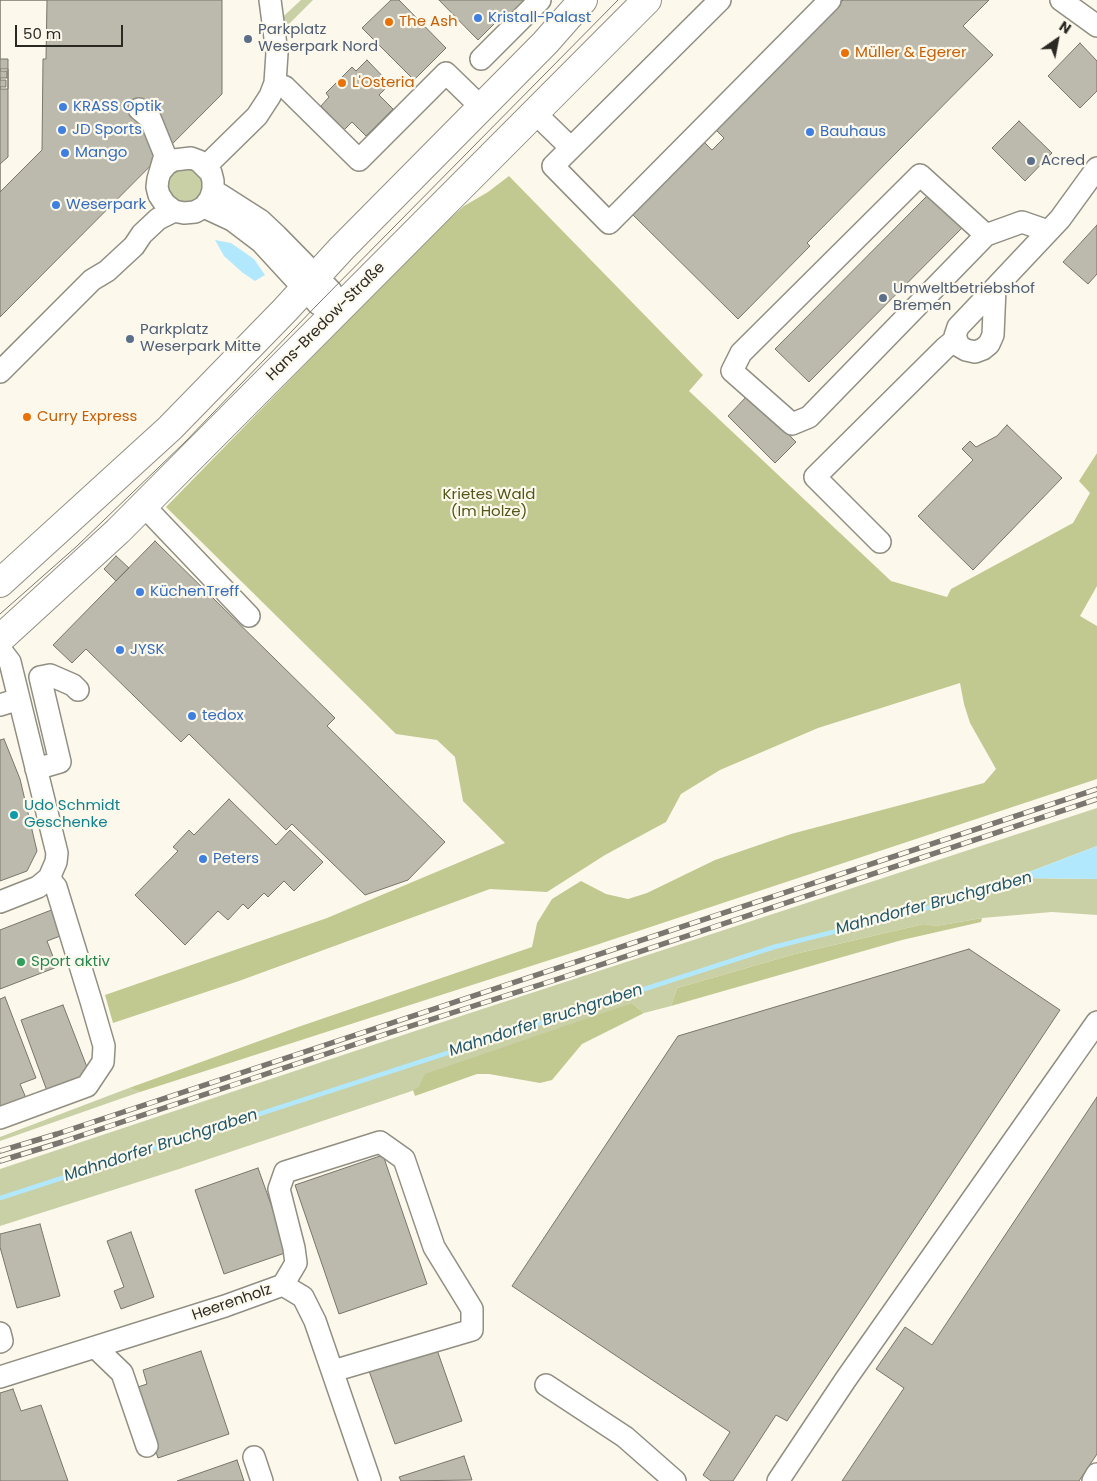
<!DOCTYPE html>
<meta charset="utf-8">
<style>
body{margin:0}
#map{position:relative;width:1097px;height:1481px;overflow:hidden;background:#fcf9ec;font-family:Poppins,sans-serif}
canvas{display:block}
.north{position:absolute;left:1032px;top:15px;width:50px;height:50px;-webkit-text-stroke:4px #fcf9ec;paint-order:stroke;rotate:33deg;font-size:14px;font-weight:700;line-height:20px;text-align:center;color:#2a2924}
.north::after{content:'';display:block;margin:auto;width:18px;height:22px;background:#2a2924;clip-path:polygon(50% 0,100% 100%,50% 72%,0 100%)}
.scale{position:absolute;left:15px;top:25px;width:108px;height:22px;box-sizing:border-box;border:2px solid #2a2924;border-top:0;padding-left:6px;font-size:15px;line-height:18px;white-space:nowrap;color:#2a2924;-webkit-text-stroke:4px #fcf9ec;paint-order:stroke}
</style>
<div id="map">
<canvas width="1097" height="1481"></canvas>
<div class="north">N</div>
<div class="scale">50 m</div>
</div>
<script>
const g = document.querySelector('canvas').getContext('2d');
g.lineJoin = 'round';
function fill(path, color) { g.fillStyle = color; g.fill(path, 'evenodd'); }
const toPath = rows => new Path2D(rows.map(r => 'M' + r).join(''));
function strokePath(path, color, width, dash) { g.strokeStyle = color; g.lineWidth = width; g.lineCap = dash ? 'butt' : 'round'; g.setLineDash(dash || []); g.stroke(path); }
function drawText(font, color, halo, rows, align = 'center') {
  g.font = font + ' Poppins,sans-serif'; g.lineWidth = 4.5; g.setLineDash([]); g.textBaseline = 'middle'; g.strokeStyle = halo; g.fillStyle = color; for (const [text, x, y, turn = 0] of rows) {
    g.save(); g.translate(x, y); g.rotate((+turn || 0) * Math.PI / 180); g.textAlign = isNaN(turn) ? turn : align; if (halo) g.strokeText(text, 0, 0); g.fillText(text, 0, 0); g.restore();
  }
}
const green = toPath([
 [301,0,313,0,275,38,273,26],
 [179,167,197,169,205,185,200,197,190,203,177,201,169,193,167,187,170,175],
 [1097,808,1097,846,1029,872,1023,878,1097,879,1097,915,1052,912,982,918,936,926,924,924,795,954,677,988,671,1006,644,1013,632,1003,409,1092,179,1169,0,1226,0,1169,409,1033],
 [129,1088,140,1092,0,1141,0,1137]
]);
const forest = toPath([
 [509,176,703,375,689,391,891,581,947,597,951,589,1073,523,1090,493,1079,481,1097,453,1097,586,1080,616,1097,626,1097,779,590,947,140,1092,129,1088,298,1027,532,947,537,923,552,899,581,881,606,894,628,899,647,893,715,860,791,834,984,783,996,769,970,723,964,704,960,683,818,728,720,770,681,794,666,822,605,855,547,892,490,889,239,981,113,1023,105,995,327,918,505,843,463,801,455,757,437,740,396,734,166,507,433,233,464,206,488,192],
 [982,918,981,922,902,940,671,1006,677,988,795,954,924,924,936,926],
 [632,1003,644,1013,582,1044,552,1080,540,1083,489,1074,477,1074,415,1096,413,1090,419,1087,425,1074]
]);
const water = toPath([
 [215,240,231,243,254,259,265,275,255,281,243,273,224,256],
 [1097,846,1097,879,1022,878,1029,872]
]);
const stream = toPath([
 [0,1198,774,947,931,907,1027,877]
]);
const building = toPath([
 [0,0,47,0,46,59,43,59,42,150,0,192,0,164,8,157,8,59,0,59,0,0],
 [0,0,222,0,222,94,0,317,0,0],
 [391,0,399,0,446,48,414,80,362,28,391,0],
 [439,0,537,0,512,21,505,13,478,40,439,0],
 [843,0,989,0,963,26,993,55,807,243,810,246,738,319,628,210,700,138,712,150,724,138,715,129,843,0],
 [1080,43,1097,61,1097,91,1080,108,1048,76,1080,43],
 [367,60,390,84,379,95,393,109,366,136,352,122,344,130,321,106,329,97,326,93,352,67,356,71,367,60],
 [0,69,8,69,8,89,0,89,0,87,6,87,6,80,0,80,0,78,7,78,7,71,0,71,0,69],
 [1019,121,1052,153,1025,181,992,148,1019,121],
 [930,193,963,227,809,382,775,349,930,193],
 [1097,225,1097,274,1088,284,1063,262,1097,225],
 [748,395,796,442,775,463,728,416,748,395],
 [1007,425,1062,478,973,570,918,516,973,460,962,449,970,441,976,447,997,436,1007,425],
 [155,541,335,718,327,726,445,842,408,880,365,895,292,824,286,830,189,734,181,742,86,649,72,663,53,645,155,541],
 [116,556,129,568,116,581,104,569,116,556],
 [4,739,20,779,37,851,27,871,0,881,0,740,4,739],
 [229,799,276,845,290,830,323,862,294,891,284,881,268,897,264,893,248,909,243,904,228,920,218,911,185,945,135,895,178,851,173,847,189,830,194,835,229,799],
 [54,909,63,935,47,941,57,967,0,989,0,930,54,909],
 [969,949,1060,1010,787,1421,776,1415,733,1481,711,1481,703,1475,730,1432,512,1286,678,1036,969,949],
 [5,997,36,1078,20,1084,26,1098,0,1108,0,999,5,997],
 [63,1005,90,1075,47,1091,21,1020,63,1005],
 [1097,1097,1097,1454,1079,1481,842,1481,904,1388,876,1369,905,1327,932,1345,1097,1097],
 [383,1155,427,1284,339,1314,295,1185,383,1155],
 [258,1168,288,1252,224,1274,195,1190,258,1168],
 [40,1224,60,1296,17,1308,0,1247,0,1234,40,1224],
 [131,1232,154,1297,121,1309,114,1291,124,1287,107,1241,131,1232],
 [436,1347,462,1421,395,1444,369,1371,436,1347],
 [201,1351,229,1434,158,1458,135,1388,147,1384,143,1370,201,1351],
 [13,1389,21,1411,41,1405,68,1481,0,1481,0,1393,13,1389],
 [464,1456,472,1480,401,1481,399,1477,464,1456],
 [237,1460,244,1481,177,1481,237,1460]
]);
const minor = toPath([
 [720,0,553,166,609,223,830,0],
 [1061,0,1097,26],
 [481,59,540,0],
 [275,83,285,87,359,160,446,73,481,107],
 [139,109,150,118,165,155,158,179,157,187,159,195,165,204,174,211,184,213,195,212,204,207,210,199,213,190,213,181,211,173,199,161,191,158,174,160,167,164,161,171],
 [534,112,571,148],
 [206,166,257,116,270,96,275,83,277,53,270,0],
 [213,190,260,220,277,236,331,291,339,309],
 [204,207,232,220,261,242,318,304,339,309],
 [986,235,920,175,741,353,732,371,792,424,809,417,986,235,1022,222,1048,231],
 [995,288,993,335,989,344,983,349,975,352,966,350,959,346,955,336,958,327,995,288,1060,219,1097,168],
 [0,372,92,280,107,271,134,246,142,234,158,219,174,211],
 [144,506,249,616],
 [880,542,815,477,945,348,956,339],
 [0,649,10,662,57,853,56,862,49,878,38,887,0,902],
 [0,705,19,699],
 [36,769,60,762,40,677,50,675,73,685,78,690],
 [0,1118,87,1086,103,1062,104,1046,91,1001,56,887,49,878],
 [283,1285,296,1263,294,1248,279,1189,285,1172,380,1142,404,1159,434,1247,472,1309,472,1330,333,1371],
 [0,1333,2,1341,0,1342],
 [95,1347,122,1373,147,1446],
 [0,1377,225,1306,283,1285,303,1297,315,1321,370,1481],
 [546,1385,625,1437,675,1481],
 [254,1457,262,1481],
 [778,1481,846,1379,1097,1022],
 [1093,1481,1097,1474]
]);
const major = toPath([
 [0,583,170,428,285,310,342,248,545,43,583,0],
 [0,639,118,531,647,0]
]);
const tram = toPath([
 [0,614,77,546,185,442,318,304,618,0]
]);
const rail = toPath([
 [0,1151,57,1134,1097,789],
 [0,1161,62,1142,389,1033,555,980,1097,799]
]);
const markers = [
 [478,18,5,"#3f7fe0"],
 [389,22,5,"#e8710a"],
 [248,39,5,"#5c6f8a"],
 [845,53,5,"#e8710a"],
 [342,83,5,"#e8710a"],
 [63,107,5,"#3f7fe0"],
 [62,130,5,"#3f7fe0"],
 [810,132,5,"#3f7fe0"],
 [65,153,5,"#3f7fe0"],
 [1031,161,5,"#5c6f8a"],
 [56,205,5,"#3f7fe0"],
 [883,298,5,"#5c6f8a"],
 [130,339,5,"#5c6f8a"],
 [27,417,5,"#e8710a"],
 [140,592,5,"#3f7fe0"],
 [120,650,5,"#3f7fe0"],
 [192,716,5,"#3f7fe0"],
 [14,815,5,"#0f9aa8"],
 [203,859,5,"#3f7fe0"],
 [21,962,5,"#2e9e5b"]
];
const shopNames = [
 ["Kristall-Palast",488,18],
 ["KRASS Optik",73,107],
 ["JD Sports",72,130],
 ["Bauhaus",820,132],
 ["Mango",75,153],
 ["Weserpark",66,205],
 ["KüchenTreff",150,592],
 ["JYSK",130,650],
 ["tedox",202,716],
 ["Peters",213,859]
];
const foodNames = [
 ["The Ash",399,22],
 ["Müller & Egerer",855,53],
 ["L'Osteria",352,83],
 ["Curry Express",37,417]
];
const serviceNames = [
 ["Parkplatz",258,30],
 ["Weserpark Nord",258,47],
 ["Acred",1041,161],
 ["Umweltbetriebshof",893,289],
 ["Bremen",893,306],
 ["Parkplatz",140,330],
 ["Weserpark Mitte",140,347]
];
const streetNames = [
 ["Hans-Bredow-Straße",326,322,-45],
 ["Heerenholz",232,1303,-19]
];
const parkNames = [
 ["Krietes Wald",489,495],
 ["(Im Holze)",489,512]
];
const cultureNames = [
 ["Udo Schmidt",24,806],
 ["Geschenke",24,823]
];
const leisureNames = [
 ["Sport aktiv",31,962]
];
const waterNames = [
 ["Mahndorfer Bruchgraben",934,904,-15],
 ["Mahndorfer Bruchgraben",546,1021,-18],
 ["Mahndorfer Bruchgraben",161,1146,-18]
];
fill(green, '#c9d0a6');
fill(forest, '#c1c990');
fill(water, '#b2e8fd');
strokePath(stream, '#b2e8fd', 4.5);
fill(building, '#bcb9ad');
strokePath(building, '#78766b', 1);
strokePath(minor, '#918e82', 24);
strokePath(major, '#918e82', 30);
strokePath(minor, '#fff', 21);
strokePath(major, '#fff', 28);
strokePath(tram, '#79776f', 1);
strokePath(rail, '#79776f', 5.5);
strokePath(rail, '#fcf9ec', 4, [11]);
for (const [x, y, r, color] of markers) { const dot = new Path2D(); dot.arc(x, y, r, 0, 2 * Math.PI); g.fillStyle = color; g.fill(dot); strokePath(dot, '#fcf9ec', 2); }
drawText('15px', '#366cbe', '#fcf9ec', shopNames, 'left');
drawText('15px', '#c56008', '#fcf9ec', foodNames, 'left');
drawText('15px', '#4e5e75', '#fcf9ec', serviceNames, 'left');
drawText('15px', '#2a2924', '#fcf9ec', streetNames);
drawText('15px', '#505616', '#fcf9ec', parkNames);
drawText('15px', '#0d838f', '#fcf9ec', cultureNames, 'left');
drawText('15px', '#27864d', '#fcf9ec', leisureNames, 'left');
drawText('italic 16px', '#1f5669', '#fcf9ec', waterNames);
</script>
